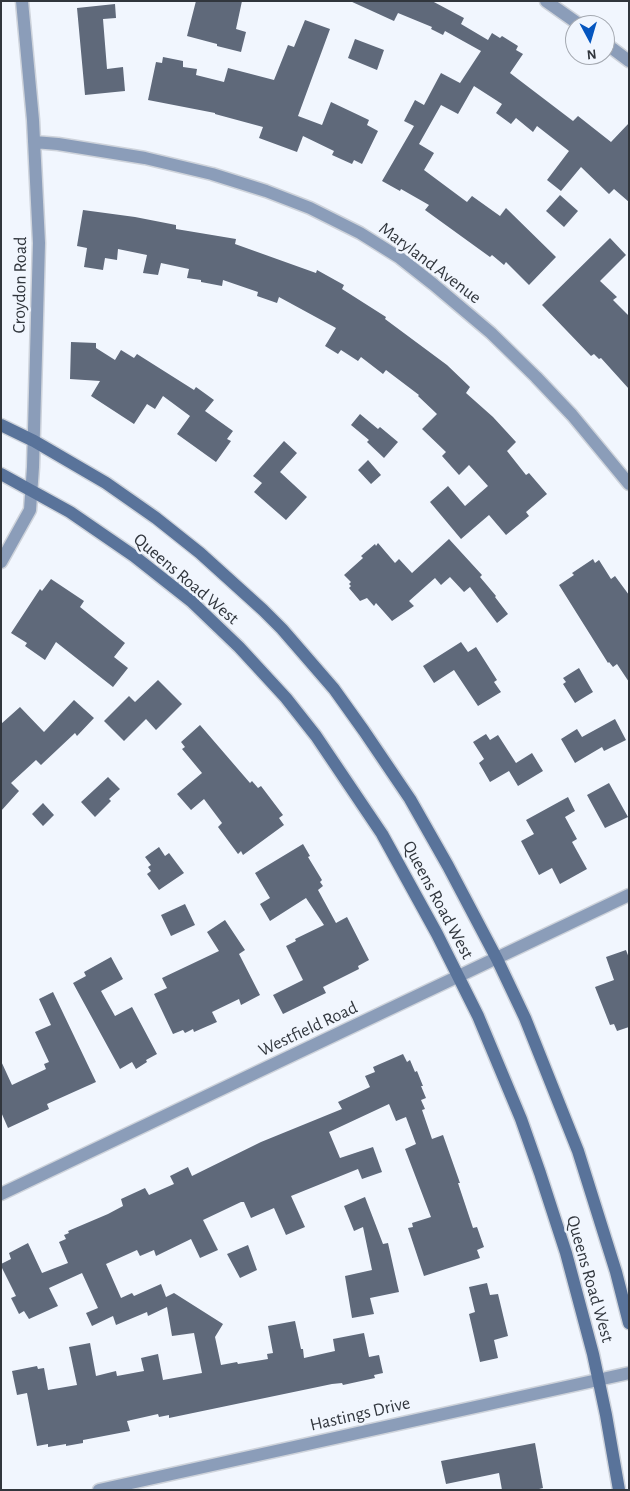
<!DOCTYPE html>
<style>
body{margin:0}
#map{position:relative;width:630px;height:1491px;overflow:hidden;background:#f1f6fe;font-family:"Alegreya Sans",sans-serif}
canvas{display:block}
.frame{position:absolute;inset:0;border:2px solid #31363d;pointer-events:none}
.north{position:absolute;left:565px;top:15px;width:50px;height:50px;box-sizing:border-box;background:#f1f6fe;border:1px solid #a4a9b1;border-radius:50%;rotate:174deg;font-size:14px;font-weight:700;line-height:20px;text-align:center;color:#31363d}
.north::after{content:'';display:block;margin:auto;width:18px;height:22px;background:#0556bf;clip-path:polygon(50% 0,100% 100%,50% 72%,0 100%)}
</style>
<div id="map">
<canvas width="630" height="1491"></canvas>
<div class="frame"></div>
<div class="north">N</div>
</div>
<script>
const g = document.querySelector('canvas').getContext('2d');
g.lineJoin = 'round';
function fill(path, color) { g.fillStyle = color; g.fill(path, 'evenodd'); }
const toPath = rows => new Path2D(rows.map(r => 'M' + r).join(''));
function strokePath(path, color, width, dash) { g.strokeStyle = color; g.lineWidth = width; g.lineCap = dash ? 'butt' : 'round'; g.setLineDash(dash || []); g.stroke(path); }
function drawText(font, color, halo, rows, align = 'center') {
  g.font = font + ' "Alegreya Sans",sans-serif'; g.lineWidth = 5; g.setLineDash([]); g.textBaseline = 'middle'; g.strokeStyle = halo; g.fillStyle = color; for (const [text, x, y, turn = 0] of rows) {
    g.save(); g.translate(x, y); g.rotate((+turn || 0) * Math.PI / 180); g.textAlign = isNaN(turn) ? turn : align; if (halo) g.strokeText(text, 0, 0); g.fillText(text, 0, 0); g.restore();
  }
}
const building = toPath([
 [196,1,242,1,236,29,246,32,241,52,217,46,217,44,187,36],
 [350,1,432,1,464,18,461,24,488,40,492,33,500,38,502,36,518,46,516,50,523,54,510,73,573,121,578,116,611,142,629,123,629,202,614,189,609,194,581,167,561,191,547,180,569,151,537,126,533,132,516,118,511,124,496,113,502,104,474,86,458,114,441,105,419,144,434,153,424,170,467,202,472,196,500,216,506,208,556,257,529,285,506,262,504,265,492,255,490,257,425,210,429,205,401,189,400,191,382,181,414,126,404,121,415,100,424,105,441,73,460,83,481,51,445,31,443,35,431,29,432,27,398,13,394,21],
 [115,4,116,18,103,19,107,69,123,67,125,91,85,95,77,8],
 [305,20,330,29,298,116,322,125,331,102,369,120,367,125,378,131,362,164,354,160,352,164,332,155,334,151,303,136,297,152,259,138,263,127,215,114,215,113,148,100,156,62,162,63,163,57,183,61,183,67,197,69,196,75,224,82,228,68,274,80,288,45,294,47],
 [355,39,384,50,377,70,348,58],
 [560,195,578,211,564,227,546,211],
 [83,210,135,217,176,225,176,229,236,239,235,244,316,273,317,270,344,285,342,289,386,317,385,319,447,365,470,387,466,393,493,417,516,442,507,451,526,475,529,473,547,494,526,512,529,516,506,535,489,515,461,539,430,502,448,486,465,506,488,486,469,465,459,475,442,456,446,452,422,429,437,414,418,396,419,395,386,370,383,374,361,357,358,361,341,350,338,354,325,346,336,328,279,297,277,303,257,296,258,292,223,280,222,286,201,282,201,280,187,278,189,269,161,263,158,275,143,273,147,255,118,249,117,260,105,258,103,270,84,267,87,248,77,246],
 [610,238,626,255,600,281,617,297,613,300,629,316,629,389,601,358,599,359,594,354,591,356,542,305],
 [71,342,96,343,96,348,115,360,121,350,134,358,137,354,194,390,196,387,214,400,205,411,233,431,227,439,231,441,216,462,177,434,190,416,163,396,155,409,147,404,134,424,91,396,100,381,70,379],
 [360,414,378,429,380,427,398,442,384,458,367,442,369,440,351,425],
 [284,441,297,453,280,472,307,497,286,520,254,492,262,483,253,476],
 [368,460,381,475,371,484,358,470],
 [449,539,482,575,480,577,496,596,495,597,508,614,497,623,470,587,464,592,450,577,441,585,435,578,409,601,414,606,392,621,376,603,374,606,367,598,360,601,349,588,351,586,349,584,351,582,344,575,363,558,361,556,375,544,376,546,378,543,395,563,399,559,412,573],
 [593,559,595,563,599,560,611,579,615,576,629,595,629,682,617,664,613,667,609,662,608,663,559,585,574,575,572,573],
 [51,579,84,601,80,607,125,643,114,657,128,668,113,687,56,642,45,660,25,646,27,643,11,633,40,589,42,591],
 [461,642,468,652,476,647,497,680,494,682,501,692,478,706,454,670,434,683,423,666],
 [579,668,593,692,575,703,563,684,566,682,563,678],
 [158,680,182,704,156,730,146,719,124,741,104,721,129,696,135,702],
 [74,700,94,718,77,736,75,733,41,765,36,760,11,783,19,791,1,811,1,724,20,707,44,732],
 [615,719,626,740,604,751,602,747,575,763,561,739,577,729,582,737],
 [200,725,250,783,252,781,258,788,261,786,283,815,279,818,284,825,243,855,241,851,238,854,218,827,222,823,204,799,191,810,177,794,202,773,182,749,185,747,181,742],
 [486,734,490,740,498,735,516,763,532,753,543,771,518,786,509,771,490,782,479,763,484,759,473,742],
 [108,777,120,789,109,799,111,801,95,817,81,802],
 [609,783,628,817,605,828,587,795],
 [568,797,575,811,565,817,577,839,572,842,587,869,560,884,552,868,539,875,521,841,534,834,526,820],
 [43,803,54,815,43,826,32,814],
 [303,844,310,856,308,857,322,880,320,882,323,886,318,890,336,923,347,917,369,960,358,966,359,969,323,987,326,993,283,1014,273,995,303,980,286,946,296,941,295,939,324,925,306,898,270,921,260,904,270,898,255,873],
 [159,847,165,856,169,853,184,873,159,890,147,874,151,871,148,867,151,865,145,857],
 [185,904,195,925,171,936,161,915],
 [225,920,245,950,239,954,260,995,241,1005,239,999,212,1012,217,1022,194,1032,193,1029,185,1033,183,1030,173,1034,154,994,167,988,162,978,219,951,207,932],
 [626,950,629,958,629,1027,617,1031,614,1024,610,1025,595,987,614,980,606,957],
 [111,957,123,979,101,991,115,1016,132,1007,157,1054,146,1060,147,1062,136,1069,132,1062,120,1069,73,983,86,976,84,972],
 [53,992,96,1082,47,1104,49,1109,8,1128,1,1112,1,1061,12,1085,46,1069,44,1064,49,1062,35,1032,51,1025,39,999],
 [403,1054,407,1062,410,1060,415,1072,417,1071,423,1086,421,1086,426,1098,421,1100,425,1109,422,1110,432,1139,443,1135,460,1183,458,1183,473,1228,477,1227,484,1247,477,1250,480,1258,424,1276,408,1228,413,1227,412,1223,431,1217,405,1149,416,1144,406,1117,396,1121,389,1104,329,1132,340,1158,373,1147,382,1172,362,1179,358,1169,291,1196,305,1227,286,1235,274,1208,251,1218,244,1202,241,1202,203,1220,218,1250,200,1258,191,1239,156,1256,154,1250,140,1256,137,1250,106,1264,121,1298,132,1293,134,1296,161,1284,166,1297,174,1293,223,1324,215,1337,221,1365,237,1362,238,1364,268,1359,267,1354,273,1353,268,1326,295,1321,301,1349,303,1349,304,1358,335,1351,333,1339,364,1333,369,1357,379,1355,383,1373,374,1375,375,1378,343,1385,342,1383,332,1384,169,1418,169,1415,159,1417,158,1414,127,1421,130,1431,83,1440,83,1443,66,1446,66,1444,48,1447,48,1444,37,1446,27,1393,17,1395,12,1371,37,1366,38,1369,44,1368,48,1390,77,1385,69,1347,90,1343,96,1376,116,1371,117,1376,144,1371,141,1358,158,1354,163,1380,202,1373,194,1333,172,1336,167,1307,148,1316,147,1312,116,1325,113,1316,92,1326,86,1313,98,1308,82,1273,49,1288,58,1306,29,1319,24,1311,19,1314,11,1298,16,1296,1,1266,1,1264,11,1259,9,1253,28,1243,42,1273,68,1263,59,1242,66,1239,64,1235,69,1233,68,1231,108,1214,123,1206,121,1199,145,1188,149,1195,174,1184,170,1176,188,1167,192,1176,261,1142,342,1109,338,1102,370,1087,365,1076,375,1072,373,1067],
 [365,1197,383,1244,388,1243,399,1292,370,1298,374,1314,352,1318,345,1276,372,1270,363,1227,354,1231,344,1206],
 [248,1245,257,1270,240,1278,227,1254],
 [487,1283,490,1295,498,1294,508,1336,494,1340,498,1358,480,1362,469,1314,475,1312,469,1287],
 [535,1443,543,1488,535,1490,502,1490,499,1473,446,1484,441,1461]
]);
const street = toPath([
 [546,1,580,25],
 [605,43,629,61],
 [34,142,58,144,145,158,212,174,266,191,310,208,360,233,400,258,433,284,491,333,536,377,572,415,629,484],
 [1,562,30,510,33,467,39,243,33,120,22,1],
 [1,1194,629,895],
 [99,1490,629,1373]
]);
const secondary = toPath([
 [1,425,34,441,106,483,156,518,200,553,263,610,282,629,334,689,364,731,410,799,448,866,497,959,525,1018,578,1151,616,1272,629,1323],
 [1,474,70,512,134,556,191,601,239,647,286,698,316,736,382,834,437,934,478,1016,521,1119,540,1173,566,1253,593,1354,606,1415,619,1490]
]);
const streetNames = [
 ["Maryland Avenue",430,263,37],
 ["Croydon Road",20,285,-89],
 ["Queens Road West",186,579,40],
 ["Queens Road West",438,900,62],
 ["Westfield Road",308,1029,-25],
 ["Queens Road West",590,1279,74],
 ["Hastings Drive",360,1414,-13]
];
fill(building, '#5f697a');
strokePath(street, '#ced3db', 15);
strokePath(secondary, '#ced3db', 15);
strokePath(street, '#8b9db9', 12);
strokePath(secondary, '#59739a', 12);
drawText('18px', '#31363d', '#f1f6fe', streetNames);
</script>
